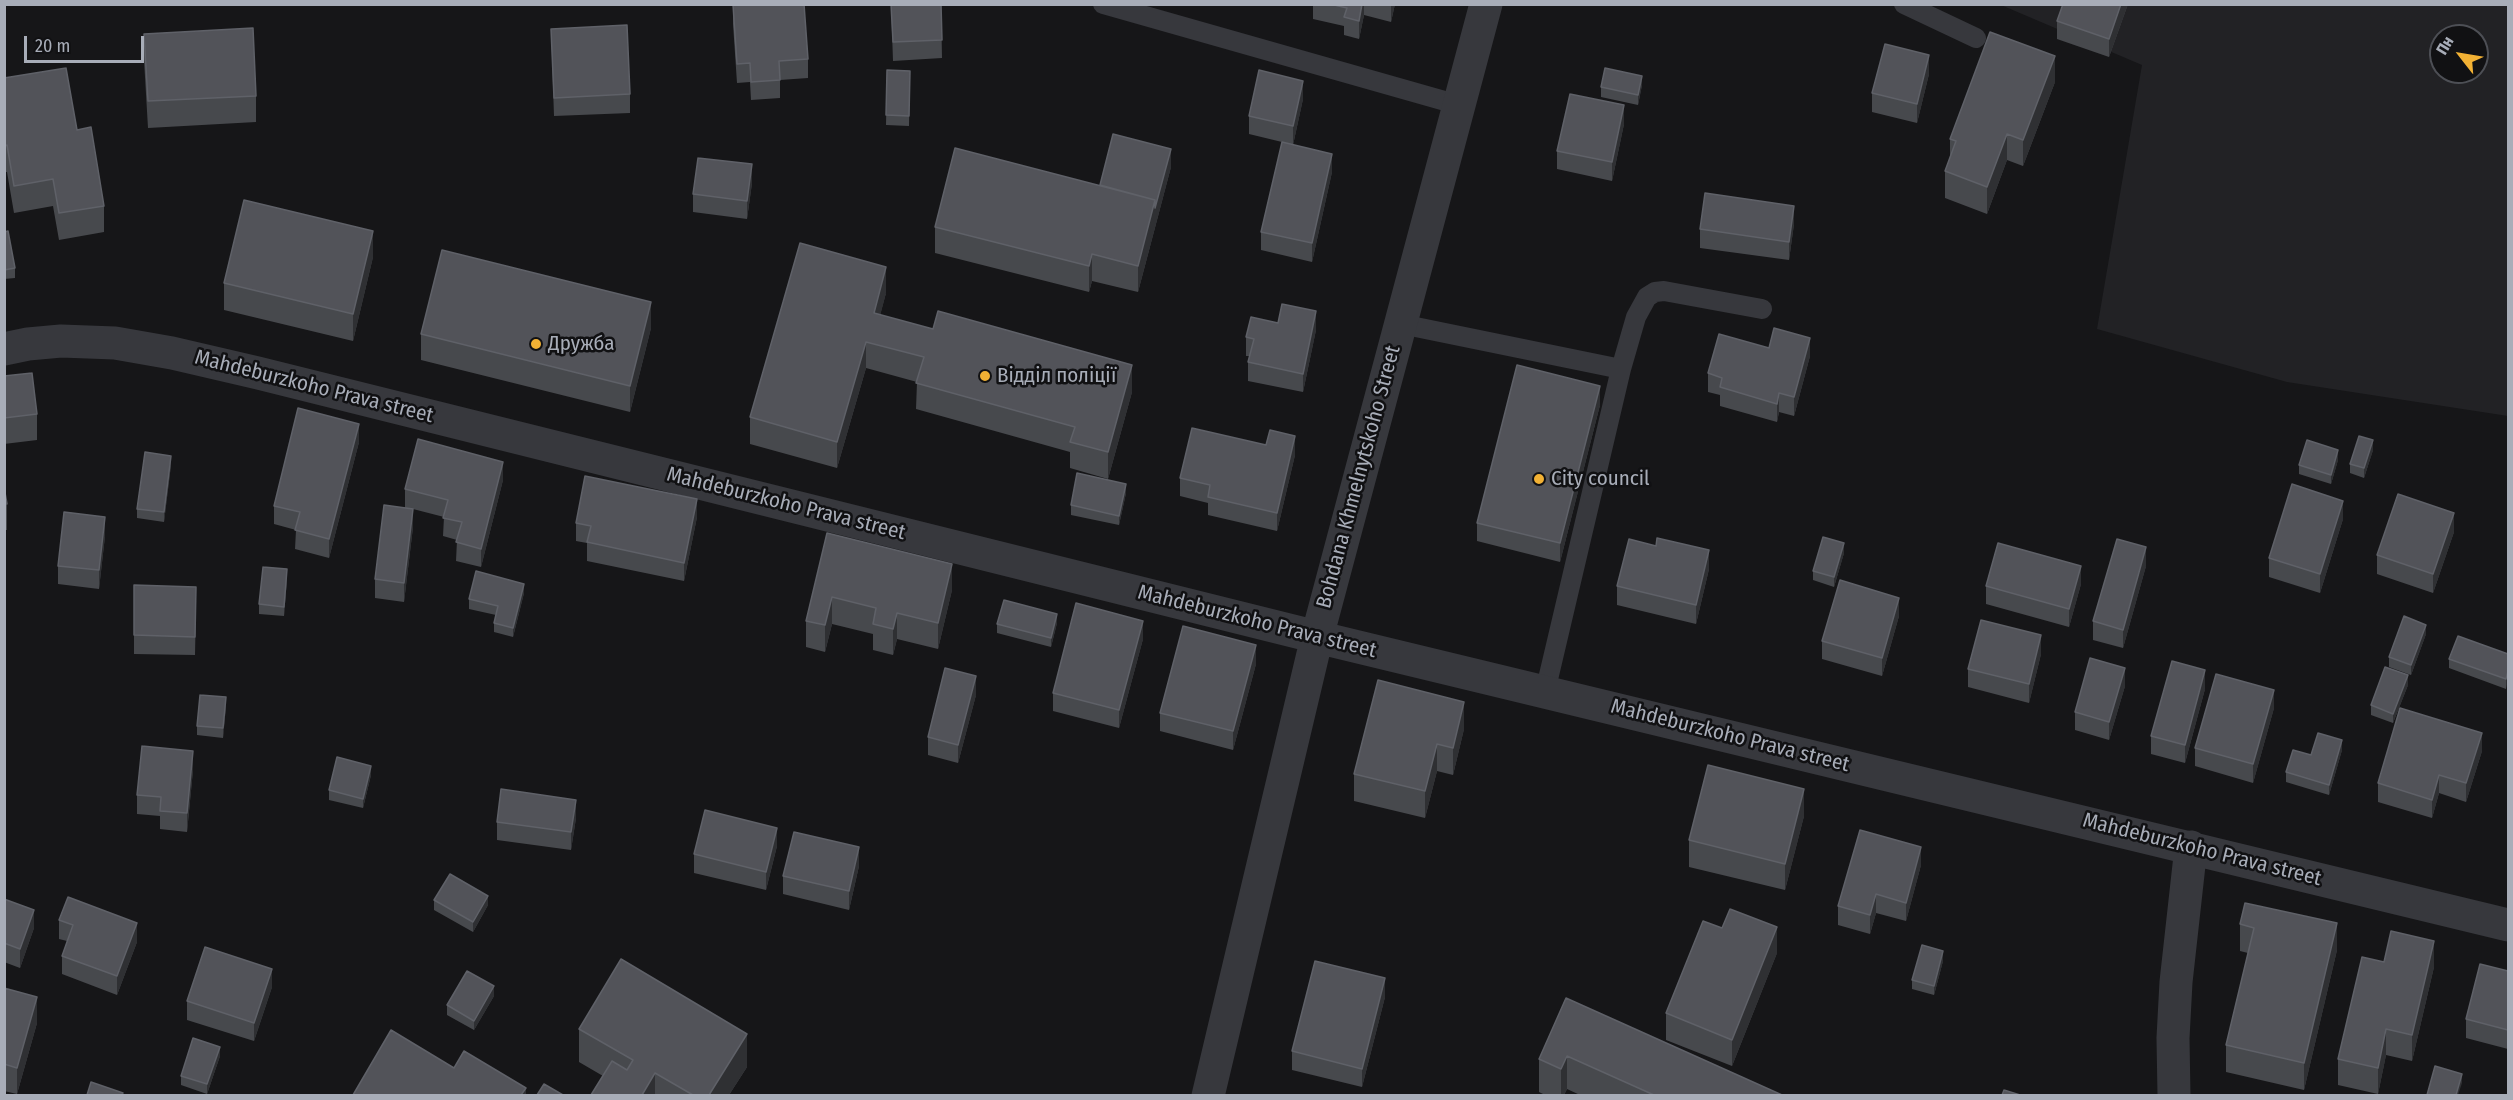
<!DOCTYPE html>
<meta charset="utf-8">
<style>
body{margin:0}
#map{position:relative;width:2513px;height:1100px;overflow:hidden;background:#161618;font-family:"Fira Sans Condensed",sans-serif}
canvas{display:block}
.frame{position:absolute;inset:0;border:6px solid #a8adb8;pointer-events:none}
.north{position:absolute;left:2429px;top:24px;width:60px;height:60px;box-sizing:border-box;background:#111113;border:2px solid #4d4f55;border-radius:50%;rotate:301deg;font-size:16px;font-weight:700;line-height:24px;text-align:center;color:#a8adb8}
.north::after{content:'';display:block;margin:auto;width:21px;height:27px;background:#f2b134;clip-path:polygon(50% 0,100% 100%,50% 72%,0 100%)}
.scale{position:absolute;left:24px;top:36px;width:120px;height:27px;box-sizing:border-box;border:3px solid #a8adb8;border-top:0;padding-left:8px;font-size:18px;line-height:21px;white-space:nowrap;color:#a8adb8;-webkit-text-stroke:4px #111113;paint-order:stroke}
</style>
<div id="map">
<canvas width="2513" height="1100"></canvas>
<div class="frame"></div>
<div class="north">Пн</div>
<div class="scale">20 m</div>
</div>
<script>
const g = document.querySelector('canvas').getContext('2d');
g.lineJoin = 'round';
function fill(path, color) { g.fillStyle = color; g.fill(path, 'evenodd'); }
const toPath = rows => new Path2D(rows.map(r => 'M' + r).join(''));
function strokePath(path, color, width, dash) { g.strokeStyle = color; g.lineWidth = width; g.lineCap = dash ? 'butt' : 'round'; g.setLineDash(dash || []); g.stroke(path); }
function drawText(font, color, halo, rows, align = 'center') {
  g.font = font + ' "Fira Sans Condensed",sans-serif'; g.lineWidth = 5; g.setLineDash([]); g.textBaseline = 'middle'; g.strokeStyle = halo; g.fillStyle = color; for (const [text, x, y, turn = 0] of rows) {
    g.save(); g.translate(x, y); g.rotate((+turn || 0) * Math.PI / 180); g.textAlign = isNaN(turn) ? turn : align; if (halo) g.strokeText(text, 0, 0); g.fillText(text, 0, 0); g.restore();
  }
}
const built = toPath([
 [2001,5,2508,5,2508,416,2287,382,2097,329,2142,65],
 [2441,36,2477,36,2477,72,2441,72]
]);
const service = toPath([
 [1103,4,1459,105],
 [1904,4,1976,38],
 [1401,324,1621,369,1545,692],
 [1621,369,1636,317,1647,297,1655,292,1664,291,1762,309]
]);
const minor = toPath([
 [4,349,28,344,61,341,115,343,172,353,258,373,1317,637,2508,925],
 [1208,1096,1317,637,1486,4],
 [2174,1096,2173,1038,2176,982,2191,847]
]);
const wall = toPath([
 [891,4,941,4,942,58,893,61],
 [1313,4,1395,4,1391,22,1364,15,1359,39,1344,35,1344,26,1313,19],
 [2128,4,2109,57,2057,39,2057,21],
 [733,5,808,59,808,78,780,80,780,98,751,100,750,82,737,83,733,24],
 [551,29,630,94,630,113,554,116],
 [144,34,256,96,256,122,148,128,144,60],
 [887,70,910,71,909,126,886,125],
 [1929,74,1917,123,1872,112,1872,93],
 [4,78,77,130,104,206,104,232,59,240,53,206,14,213,7,172,4,172],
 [2055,82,2023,166,2007,160,1987,214,1945,198,1945,171,1950,159,1950,139],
 [1642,85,1638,105,1601,97,1601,87],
 [1303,99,1293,145,1332,172,1312,262,1261,250,1261,232,1282,142,1249,134,1249,116],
 [1624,124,1612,181,1557,169,1557,151],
 [1171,167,1138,292,1092,281,1089,292,935,253,935,227],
 [752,183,747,219,693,212,693,194],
 [1794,224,1789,260,1700,248,1700,229],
 [4,232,15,268,15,278,4,279],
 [373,257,353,341,224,310,224,283],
 [886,293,880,315,1132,392,1108,479,1070,468,1070,452,916,409,917,382,866,368,837,468,750,444,750,417],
 [651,328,630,412,421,360,421,334],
 [1316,330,1303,392,1248,381,1248,362,1250,356,1246,356,1246,337],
 [1769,348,1810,356,1794,416,1779,412,1777,422,1720,406,1720,395,1708,392,1708,373],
 [4,376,37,414,37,440,4,444],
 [1600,405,1560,562,1477,541,1477,523],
 [359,442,329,558,295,549,296,530,274,524,274,506],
 [2373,450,2364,478,2350,473,2350,464],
 [1295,455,1277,531,1208,515,1208,503,1180,496,1180,478],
 [2338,460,2331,484,2299,474,2299,465],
 [171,465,164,522,137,518,137,509],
 [503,480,481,567,456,561,457,540,443,536,444,517,413,509,413,527,404,602,375,598,375,579,405,507,405,489],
 [4,487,7,504,7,530,4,530],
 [1126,493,1119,525,1071,515,1071,505],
 [697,517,684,581,587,561,587,543,576,541,576,523],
 [2343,519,2320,593,2269,577,2269,558],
 [2454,532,2433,593,2377,574,2377,555],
 [827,533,952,590,938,649,897,639,893,655,873,650,873,634,832,624,825,652,806,647,806,621],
 [105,536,99,589,58,584,58,566],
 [1656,546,1709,569,1696,624,1617,605,1617,586],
 [1844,553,1834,587,1813,580,1813,571],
 [2146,566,2123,648,2093,640,2093,621],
 [287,579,284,616,259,614,259,604],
 [2081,584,2069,627,1986,604,1986,586],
 [134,585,196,605,195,655,134,654],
 [524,593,513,637,494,632,494,623,496,615,469,609,469,599],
 [1899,616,1882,676,1822,659,1822,641],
 [1057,623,1051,647,997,633,997,624],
 [2426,634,2411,675,2389,667,2389,657],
 [1143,639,1119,728,1053,711,1053,693],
 [2041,654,2029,703,1968,687,1968,669],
 [2508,654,2506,689,2449,668,2449,659],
 [1256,664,1233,750,1160,731,1160,713],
 [2408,685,2393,723,2371,715,2371,705],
 [2125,686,2109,740,2075,730,2075,712],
 [2205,689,2185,763,2151,754,2151,736],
 [976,695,958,763,928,755,928,737],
 [226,706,223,738,197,735,197,726],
 [2274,708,2253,783,2195,766,2195,748],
 [1464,729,1453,775,1437,771,1425,818,1354,801,1354,774],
 [2342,750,2329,795,2286,782,2286,772],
 [2482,751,2466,802,2439,793,2432,818,2378,802,2378,783],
 [193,770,187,832,160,829,160,816,137,814,137,795],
 [371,775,363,808,329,800,329,790],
 [1804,816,1785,890,1689,867,1689,840],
 [576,818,571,850,497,840,497,822],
 [777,846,766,890,694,873,694,854],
 [1921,865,1906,921,1876,913,1870,934,1838,925,1838,906],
 [859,866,849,910,783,894,783,876],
 [4,899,34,928,20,968,4,962],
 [434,900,488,905,473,932,434,910],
 [59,920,137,942,117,995,62,974,62,956,67,941,59,939],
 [2240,924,2337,950,2304,1090,2226,1072,2226,1045,2248,953,2240,951],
 [1777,953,1732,1066,1666,1040,1666,1013],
 [1943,961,1934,995,1912,989,1912,980],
 [2384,962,2434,967,2412,1061,2386,1055,2378,1094,2338,1085,2338,1059],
 [2508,971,2508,1049,2466,1038,2466,1019],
 [272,987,254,1041,187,1020,187,1001],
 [4,988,37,1023,17,1094,4,1091],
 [494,996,474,1030,447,1015,447,1005],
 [1385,997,1362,1087,1292,1070,1292,1051],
 [1566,998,1782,1095,1580,1095,1567,1089,1564,1095,1545,1095,1539,1092,1539,1059],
 [579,1029,747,1067,729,1095,591,1095,603,1076,579,1062],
 [220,1056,207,1094,181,1085,181,1076]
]);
const shadedWall = toPath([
 [1362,4,1364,4,1364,15,1359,39,1359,21],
 [1391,4,1395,4,1391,22],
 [2121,4,2128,4,2109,57,2109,39],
 [1929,55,1929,74,1917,123,1917,104],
 [2055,56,2055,82,2023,166,2023,140],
 [1642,76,1642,85,1638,105,1638,95],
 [1303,81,1303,99,1293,145,1293,126],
 [1624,105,1624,124,1612,181,1612,162],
 [2007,134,2007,160,1987,214,1987,187],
 [1171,149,1171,167,1138,292,1138,266,1155,200],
 [1332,154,1332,172,1312,262,1312,243],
 [752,164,752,183,747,219,747,201],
 [1794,206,1794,224,1789,260,1789,242],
 [373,231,373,257,353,341,353,314],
 [1092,254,1092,281,1089,292,1089,266],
 [886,267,886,293,874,339,874,313],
 [651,302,651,328,630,412,630,386],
 [1316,311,1316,330,1303,392,1303,374],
 [1810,338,1810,356,1794,416,1794,397],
 [866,342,866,368,837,468,837,442],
 [1132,365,1132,392,1108,479,1108,452],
 [1600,386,1600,405,1560,562,1560,543],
 [1779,393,1779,412,1777,422,1777,404],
 [359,424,359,442,329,558,329,539],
 [1295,436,1295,455,1277,531,1277,513],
 [2373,440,2373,450,2364,478,2364,468],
 [2338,450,2338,460,2331,484,2331,475],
 [171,456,171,465,164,522,164,512],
 [503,462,503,480,481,567,481,549],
 [1126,484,1126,493,1119,525,1119,516],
 [697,499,697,517,684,581,684,563],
 [2343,501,2343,519,2320,593,2320,574],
 [413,509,413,527,404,602,404,583],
 [2454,513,2454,532,2433,593,2433,574],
 [105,517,105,536,99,589,99,570],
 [1844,543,1844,553,1834,587,1834,577],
 [2146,547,2146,566,2123,648,2123,630],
 [1709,550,1709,569,1696,624,1696,605],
 [952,564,952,590,938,649,938,623],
 [2081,566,2081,584,2069,627,2069,609],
 [287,569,287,579,284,616,284,607],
 [524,584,524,593,513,637,513,628],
 [832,597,832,624,825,652,825,625],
 [1899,598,1899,616,1882,676,1882,658],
 [897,613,897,639,893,655,893,629],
 [1057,614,1057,623,1051,647,1051,638],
 [1143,621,1143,639,1119,728,1119,710],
 [2426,625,2426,634,2411,675,2411,665],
 [2041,635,2041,654,2029,703,2029,684],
 [1256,645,1256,664,1233,750,1233,731],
 [2125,668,2125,686,2109,740,2109,722],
 [2205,670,2205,689,2185,763,2185,745],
 [2508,671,2508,681,2506,689,2506,679],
 [2408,675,2408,685,2393,723,2393,714],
 [976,676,976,695,958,763,958,745],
 [2274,690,2274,708,2253,783,2253,764],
 [226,697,226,706,223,738,223,728],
 [1464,702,1464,729,1453,775,1453,748],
 [2482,733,2482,751,2466,802,2466,783],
 [2342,740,2342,750,2329,795,2329,785],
 [1437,744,1437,771,1425,818,1425,791],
 [193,751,193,770,187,832,187,813],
 [371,766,371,775,363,808,363,799],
 [2439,775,2439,793,2432,818,2432,800],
 [1804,789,1804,816,1785,890,1785,864],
 [576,800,576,818,571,850,571,832],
 [777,828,777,846,766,890,766,872],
 [859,847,859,866,849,910,849,891],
 [1921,847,1921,865,1906,921,1906,903],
 [1876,894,1876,913,1870,934,1870,915],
 [488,896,488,905,473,932,473,922],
 [34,910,34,928,20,968,20,949],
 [137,923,137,942,117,995,117,976],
 [2337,923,2337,950,2304,1090,2304,1063],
 [1777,927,1777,953,1732,1066,1732,1040],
 [2434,941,2434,967,2412,1061,2412,1035],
 [1943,951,1943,961,1934,995,1934,986],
 [272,969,272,987,254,1041,254,1023],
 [1385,978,1385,997,1362,1087,1362,1069],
 [494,986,494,996,474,1030,474,1021],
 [37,997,37,1023,17,1094,17,1068],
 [2386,1029,2386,1055,2378,1094,2378,1068],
 [747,1034,747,1067,729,1095,709,1095],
 [220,1047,220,1056,207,1094,207,1084],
 [1567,1056,1567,1089,1564,1095,1561,1095,1561,1069],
 [655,1073,655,1095,642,1095],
 [2462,1074,2462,1083,2458,1095,2456,1095],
 [526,1088,526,1095,521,1095]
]);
const building = toPath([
 [743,4,804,4,808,59,779,61,780,80,751,82,750,63,737,64,733,5,743,4],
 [891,4,941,4,942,40,893,42,891,4],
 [1330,4,1362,4,1359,21,1344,17,1347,8,1330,4],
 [2063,4,2121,4,2109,39,2057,21,2063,4],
 [627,25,630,94,554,98,551,29,627,25],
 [253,28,256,96,148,101,144,34,253,28],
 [1990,32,2055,56,2023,140,2007,134,1987,187,1945,171,1956,141,1950,139,1990,32],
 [1885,44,1929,55,1917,104,1872,93,1885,44],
 [66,68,77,130,91,127,104,206,59,213,53,179,14,186,7,145,4,146,4,78,66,68],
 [1605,68,1642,76,1638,95,1601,87,1605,68],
 [887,70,910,71,909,116,886,115,887,70],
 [1259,70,1303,81,1293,126,1249,116,1259,70],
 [1570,94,1624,105,1612,162,1557,151,1570,94],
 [1113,134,1171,149,1155,208,1155,200,1100,185,1113,134],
 [1282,142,1332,154,1312,243,1261,232,1282,142],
 [955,148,1155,200,1138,266,1092,254,1089,266,935,227,955,148],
 [698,158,752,164,747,201,693,194,698,158],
 [1705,193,1794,206,1789,242,1700,229,1705,193],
 [244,200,373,231,353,314,224,283,244,200],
 [8,231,15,268,4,270,4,232,8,231],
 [800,243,886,267,874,313,933,329,938,311,1132,365,1108,452,1070,442,1075,427,916,383,924,357,866,342,837,442,750,417,800,243],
 [442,250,651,302,630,386,421,334,442,250],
 [1282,304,1316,311,1303,374,1248,362,1254,339,1246,337,1251,317,1278,323,1282,304],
 [1774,328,1810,338,1794,397,1779,393,1777,404,1720,387,1722,378,1708,373,1719,334,1769,348,1774,328],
 [1517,365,1600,386,1560,543,1477,523,1517,365],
 [32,373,37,414,4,418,4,376,32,373],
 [298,408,359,424,329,539,295,530,300,512,274,506,298,408],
 [1192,428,1266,445,1270,430,1295,436,1277,513,1208,497,1210,485,1180,478,1192,428],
 [2359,436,2373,440,2364,468,2350,464,2359,436],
 [418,439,503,462,481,549,456,542,462,522,443,518,448,500,405,489,418,439],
 [2307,440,2338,450,2331,475,2299,465,2307,440],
 [145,452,171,456,164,512,137,509,145,452],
 [1077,473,1126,484,1119,516,1071,505,1077,473],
 [585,476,697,499,684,563,587,542,591,526,576,523,585,476],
 [2292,484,2343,501,2320,574,2269,558,2292,484],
 [4,487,7,504,4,504,4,487],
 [2398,494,2454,513,2433,574,2377,555,2398,494],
 [384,505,413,509,404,583,375,579,384,505],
 [64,512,105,517,99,570,58,566,64,512],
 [827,533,952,564,938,623,897,613,893,629,873,624,876,608,832,597,825,625,806,621,827,533],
 [1823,537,1844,543,1834,577,1813,571,1823,537],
 [1657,538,1709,550,1696,605,1617,586,1629,539,1656,546,1657,538],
 [2117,539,2146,547,2123,630,2093,621,2117,539],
 [1998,543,2081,566,2069,609,1986,586,1998,543],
 [263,567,287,569,284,607,259,604,263,567],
 [476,571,524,584,513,628,494,623,498,606,469,599,476,571],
 [1840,580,1899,598,1882,658,1822,641,1840,580],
 [134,585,196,587,195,637,134,635,134,585],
 [1004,600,1057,614,1051,638,997,624,1004,600],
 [1076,603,1143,621,1119,710,1053,693,1076,603],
 [2404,616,2426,625,2411,665,2389,657,2404,616],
 [1981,620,2041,635,2029,684,1968,669,1981,620],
 [1183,626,1256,645,1233,731,1160,713,1183,626],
 [2458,636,2508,654,2508,671,2506,679,2449,659,2458,636],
 [2090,658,2125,668,2109,722,2075,712,2090,658],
 [2172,661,2205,670,2185,745,2151,736,2172,661],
 [2385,667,2408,675,2393,714,2371,705,2385,667],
 [945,668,976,676,958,745,928,737,945,668],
 [2216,674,2274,690,2253,764,2195,748,2216,674],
 [1378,680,1464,702,1453,748,1437,744,1425,791,1354,774,1378,680],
 [200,695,226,697,223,728,197,726,200,695],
 [2400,708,2482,733,2466,783,2439,775,2432,800,2378,783,2400,708],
 [2318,733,2342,740,2329,785,2286,772,2293,750,2311,755,2318,733],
 [142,746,193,751,187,813,160,811,161,797,137,795,142,746],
 [337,757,371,766,363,799,329,790,337,757],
 [1708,765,1804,789,1785,864,1689,840,1708,765],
 [501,789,576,800,571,832,497,822,501,789],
 [705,810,777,828,766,872,694,854,705,810],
 [1860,830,1921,847,1906,903,1876,894,1870,915,1838,906,1860,830],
 [794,832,859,847,849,891,783,876,794,832],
 [450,874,488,896,473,922,434,900,450,874],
 [68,897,137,923,117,976,62,956,73,925,59,920,68,897],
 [4,899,34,910,20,949,4,943,4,899],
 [2245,903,2337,923,2304,1063,2226,1045,2254,928,2240,924,2245,903],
 [1730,909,1777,927,1732,1040,1666,1013,1703,921,1722,928,1730,909],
 [2391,931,2434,941,2412,1035,2386,1029,2378,1068,2338,1059,2362,957,2384,962,2391,931],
 [1922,945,1943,951,1934,986,1912,980,1922,945],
 [205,947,272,969,254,1023,187,1001,205,947],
 [621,959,747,1034,709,1095,693,1095,655,1073,642,1095,591,1095,612,1061,627,1070,633,1060,579,1029,621,959],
 [1315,961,1385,978,1362,1069,1292,1051,1315,961],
 [2480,964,2508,971,2508,1030,2466,1019,2480,964],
 [467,971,494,986,474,1021,447,1005,467,971],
 [4,988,37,997,17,1068,4,1064,4,988],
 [1566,998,1782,1095,1654,1095,1567,1056,1561,1069,1539,1059,1566,998],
 [391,1030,454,1068,464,1051,526,1088,521,1095,353,1095,391,1030],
 [193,1038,220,1047,207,1084,181,1076,193,1038],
 [2435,1066,2462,1074,2456,1095,2427,1095,2435,1066],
 [91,1082,123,1093,122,1095,87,1095,91,1082],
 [544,1084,563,1095,537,1095,544,1084],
 [2004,1090,2020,1095,2002,1095,2004,1090]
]);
const markers = [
 [536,344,6,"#f2b134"],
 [985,376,6,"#f2b134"],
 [1539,479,6,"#f2b134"]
];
const poiNames = [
 ["Дружба",548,344],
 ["Відділ поліції",997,376],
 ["City council",1551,479]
];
const streetNames = [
 ["Mahdeburzkoho Prava street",314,387,14],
 ["Bohdana Khmelnytskoho Street",1359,477,-75],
 ["Mahdeburzkoho Prava street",786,504,14],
 ["Mahdeburzkoho Prava street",1257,622,14],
 ["Mahdeburzkoho Prava street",1730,736,14],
 ["Mahdeburzkoho Prava street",2202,850,14]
];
fill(built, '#222225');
strokePath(service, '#37383d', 20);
strokePath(minor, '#37383d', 33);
fill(wall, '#47494d');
fill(shadedWall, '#2f3033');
fill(building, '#525359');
strokePath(building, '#5f6168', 1.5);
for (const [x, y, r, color] of markers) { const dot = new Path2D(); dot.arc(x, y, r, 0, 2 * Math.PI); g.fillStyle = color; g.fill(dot); strokePath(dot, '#111113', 2); }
drawText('21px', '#a8adb8', '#111113', poiNames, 'left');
drawText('21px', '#a8adb8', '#111113', streetNames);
</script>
